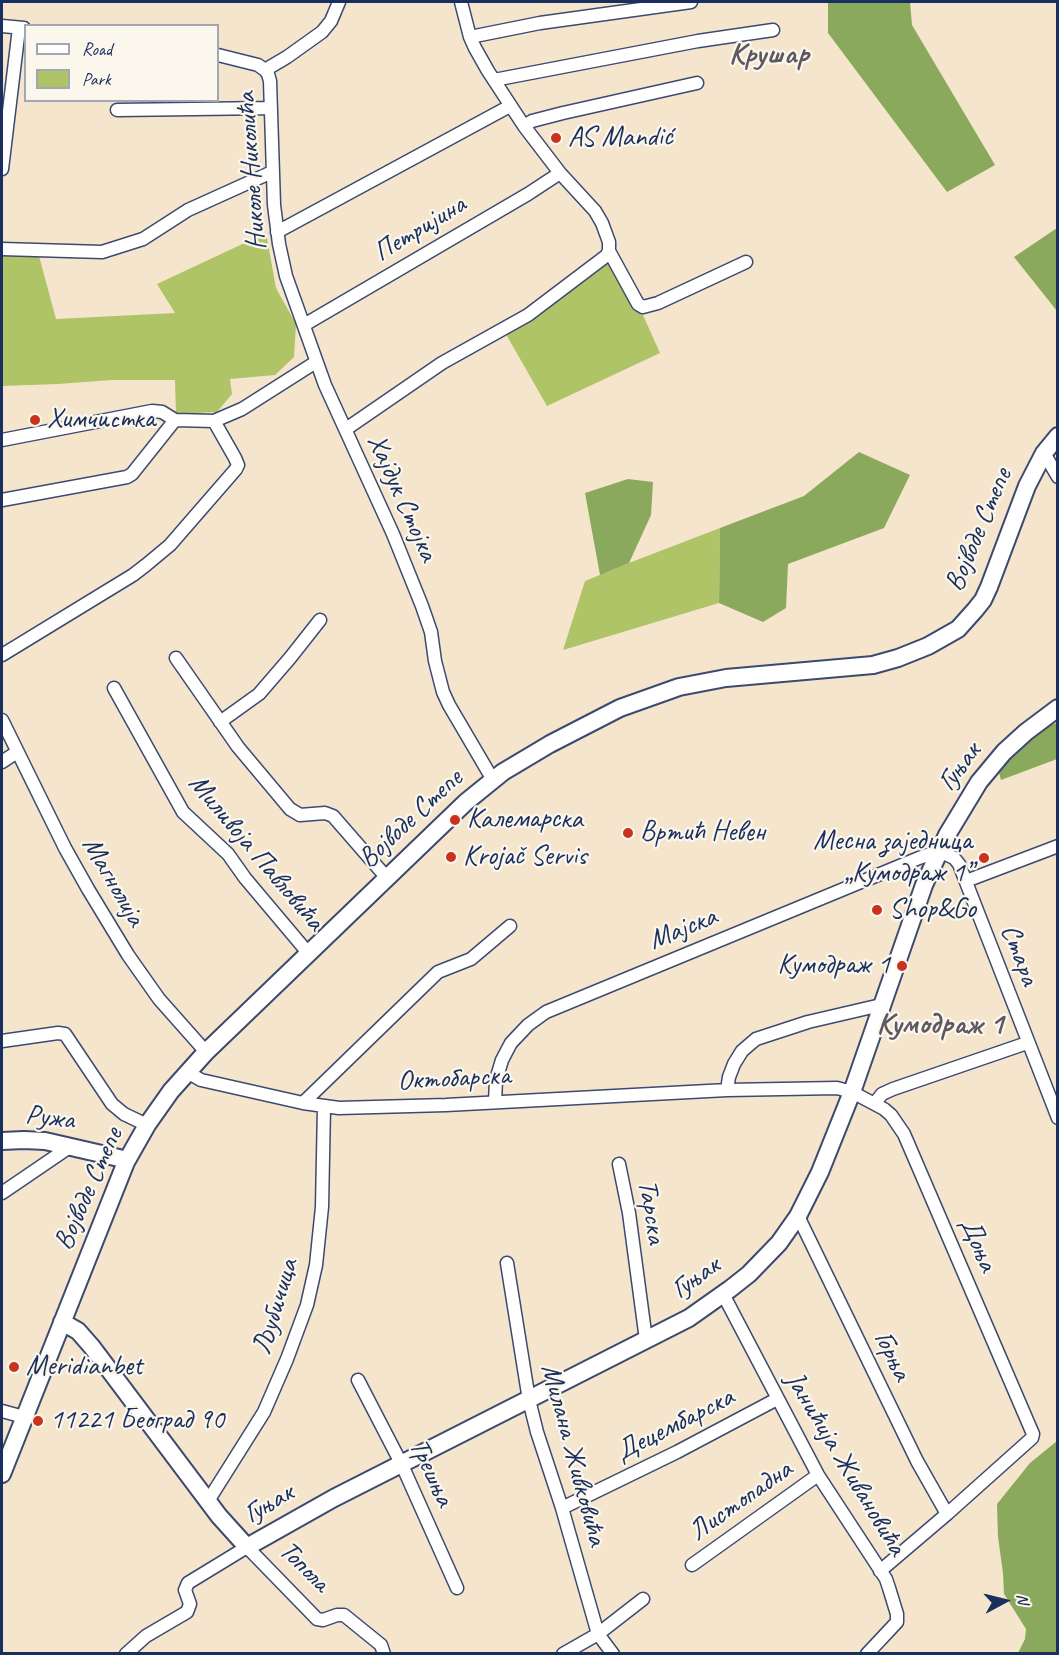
<!DOCTYPE html>
<meta charset="utf-8">
<style>
body{margin:0}
#map{position:relative;width:1059px;height:1655px;overflow:hidden;background:#f5e5cd;font-family:Caveat,sans-serif}
canvas{display:block}
.frame{position:absolute;inset:0;border:3px solid #1b2f5e;pointer-events:none}
.legend{position:absolute;left:24px;top:24px;width:195px;height:78px;box-sizing:border-box;background:#fbf7ec;border:2px solid #a1a7b3;margin:0;padding:8px 10px;list-style:none;font-size:18px;color:#1b2f5e}
.legend li{display:flex;align-items:center;gap:12px;height:30px}
.legend b{width:30px;border:2px solid #a1a7b3}
.north{position:absolute;left:975px;top:1571px;width:60px;height:60px;-webkit-text-stroke:4px #fbf7ec;paint-order:stroke;rotate:83deg;font-size:16px;font-weight:700;line-height:24px;text-align:center;color:#1b2f5e}
.north::after{content:'';display:block;margin:auto;width:21px;height:27px;background:#1b2f5e;clip-path:polygon(50% 0,100% 100%,50% 72%,0 100%)}
</style>
<div id="map">
<canvas width="1059" height="1655"></canvas>
<div class="frame"></div>
<ul class="legend">
<li><b style="height:8px;background:#fff"></b>Road</li>
<li><b style="height:16px;background:#afc367"></b>Park</li>
</ul>
<div class="north">N</div>
</div>
<script>
const g = document.querySelector('canvas').getContext('2d');
g.lineJoin = 'round';
function fill(path, color) { g.fillStyle = color; g.fill(path, 'evenodd'); }
const toPath = rows => new Path2D(rows.map(r => 'M' + r).join(''));
function strokePath(path, color, width, dash) { g.strokeStyle = color; g.lineWidth = width; g.lineCap = dash ? 'butt' : 'round'; g.setLineDash(dash || []); g.stroke(path); }
function drawText(font, color, halo, rows, align = 'center') {
  g.font = font + ' Caveat,sans-serif'; g.lineWidth = 4.5; g.setLineDash([]); g.textBaseline = 'middle'; g.strokeStyle = halo; g.fillStyle = color; for (const [text, x, y, turn = 0] of rows) {
    g.save(); g.translate(x, y); g.rotate((+turn || 0) * Math.PI / 180); g.textAlign = isNaN(turn) ? turn : align; if (halo) g.strokeText(text, 0, 0); g.fillText(text, 0, 0); g.restore();
  }
}
const green = toPath([
 [266,233,276,288,296,324,294,357,275,375,230,379,232,394,217,412,176,414,175,380,112,380,58,384,2,386,2,255,39,256,56,319,175,313,157,284],
 [606,256,638,304,660,353,547,406,503,329],
 [720,528,719,603,563,650,585,581,629,563]
]);
const forest = toPath([
 [828,2,910,2,912,25,995,165,947,192,828,33],
 [1057,228,1057,311,1014,257],
 [859,452,910,475,884,528,788,564,786,608,763,622,719,603,720,528,804,496],
 [628,479,653,482,651,515,629,563,600,575,585,493],
 [1057,723,1057,759,1001,780,998,769,1043,727],
 [1057,1441,1057,1653,1018,1653,1025,1639,1026,1629,1004,1594,1003,1573,998,1537,997,1504,1030,1463]
]);
const street = toPath([
 [461,2,470,37,475,48,488,71,524,126,560,173,595,211,602,223,609,242,609,251,638,304,643,307,658,303,746,262],
 [2,26,24,28],
 [470,37,540,23,691,2],
 [218,55,258,65,265,70,268,74,270,81,274,205,279,244,286,276,325,385,393,534,422,606,431,632,435,661,443,692,449,705,493,780],
 [265,70,287,57,322,32,331,21,339,2],
 [494,80,698,41,773,30],
 [117,110,270,108],
 [524,126,532,121,563,113,697,83],
 [2,169,19,28],
 [277,232,510,106],
 [2,249,102,252,143,239,188,210,272,172],
 [304,325,528,194,560,173],
 [346,429,442,363,528,315,606,256,609,251],
 [2,440,152,411,162,412,175,420,214,421,242,409,316,362],
 [1044,453,1058,477],
 [2,500,127,477,132,474,175,420],
 [2,655,133,575,146,565,170,545,236,469,238,465,235,458,214,421],
 [176,658,238,747,290,809,300,815,325,813,333,816,387,878],
 [114,688,183,812,228,854,245,878,309,954],
 [2,720,65,848,88,889,128,955,159,999,206,1052],
 [220,722,259,694,290,658,320,620],
 [2,762,17,752],
 [966,881,1058,846],
 [2,1041,58,1033,65,1034,112,1104,124,1114,147,1125],
 [187,1072,201,1080,303,1103,339,1108,446,1105,727,1090,837,1088,852,1092,884,1109,891,1115,904,1134,1033,1434,1032,1438,947,1514,880,1571],
 [727,1090,729,1077,734,1064,742,1051,756,1039,808,1022,881,1005],
 [495,1102,496,1080,502,1060,511,1043,528,1025,546,1012,919,858,939,851,954,858,959,864,1058,1118],
 [303,1103,438,972,471,959,510,926],
 [875,1103,882,1094,893,1089,1027,1043],
 [619,1164,629,1213,646,1340],
 [2,1193,71,1146],
 [798,1216,917,1461,947,1514],
 [507,1263,529,1400,537,1432,562,1508,598,1634,613,1654],
 [723,1294,818,1475,886,1579,889,1588,897,1614,897,1622,867,1654],
 [358,1380,402,1465,457,1588],
 [2,1411,24,1417],
 [208,1501,264,1412,287,1359,307,1305,316,1265,322,1207,324,1107],
 [562,1508,677,1452,777,1399],
 [692,1565,818,1475],
 [126,1654,146,1636,187,1612,190,1604,185,1590,188,1583,247,1547,317,1619,323,1620,337,1615,344,1615,381,1645,384,1654],
 [563,1654,598,1634,643,1599]
]);
const secondary = toPath([
 [2,1141,24,1140,45,1141,119,1158,126,1162],
 [62,1322,78,1331,92,1347,219,1516,247,1547,334,1498,689,1318,730,1289,749,1274,779,1243,798,1216,820,1172,852,1092,924,885,947,835,979,782,1004,752,1026,732,1058,708],
 [2,1474,126,1162,147,1125,171,1091,206,1052,466,802,503,772,550,744,620,708,679,687,726,678,873,665,898,658,928,646,958,629,975,610,983,600,989,587,1027,486,1044,453,1058,436]
]);
const markers = [
 [556,138,6,"#c8321e"],
 [35,420,6,"#c8321e"],
 [455,820,6,"#c8321e"],
 [628,833,6,"#c8321e"],
 [451,857,6,"#c8321e"],
 [984,858,6,"#c8321e"],
 [877,910,6,"#c8321e"],
 [902,966,6,"#c8321e"],
 [14,1367,6,"#c8321e"],
 [38,1421,6,"#c8321e"]
];
const poiNames = [
 ["AS Mandić",568,138],
 ["Химчистка",47,420],
 ["Калемарска",467,820],
 ["Вртић Невен",640,833],
 ["Месна заједница",972,842,"right"],
 ["„Кумодраж 1”",972,874,"right"],
 ["Krojač Servis",463,857],
 ["Shop&Go",889,910],
 ["Кумодраж 1",890,966,"right"],
 ["Meridianbet",26,1367],
 ["11221 Београд 90",50,1421]
];
const streetNames = [
 ["Николе Николића",252,171,-94],
 ["Петријина",420,229,-31],
 ["Хајдук Стојка",402,498,66],
 ["Војводе Степе",979,530,-67],
 ["Гуњак",960,767,-53],
 ["Војводе Степе",411,819,-43],
 ["Миливоја Павловића",256,853,50],
 ["Магнолија",113,882,60],
 ["Мајска",683,929,-22],
 ["Стара",1019,955,69],
 ["Октобарска",454,1079,-3],
 ["Ружа",50,1118,7],
 ["Војводе Степе",89,1189,-66],
 ["Тарска",651,1212,81],
 ["Доња",978,1245,67],
 ["Гуњак",696,1278,-35],
 ["Љубичица",276,1307,-73],
 ["Горња",892,1356,64],
 ["Децембарска",675,1425,-27],
 ["Милана Живковића",573,1455,75],
 ["Јанићија Живановића",845,1464,59],
 ["Трешња",431,1473,65],
 ["Листопадна",741,1501,-35],
 ["Гуњак",269,1504,-30],
 ["Топола",304,1567,45]
];
const neighbourhoodNames = [
 ["Крушар",769,55],
 ["Кумодраж 1",940,1025]
];
fill(green, '#afc367');
fill(forest, '#8ba95c');
strokePath(street, '#3c4a6f', 15);
strokePath(secondary, '#3c4a6f', 20);
strokePath(street, '#fff', 12);
strokePath(secondary, '#fff', 16);
for (const [x, y, r, color] of markers) { const dot = new Path2D(); dot.arc(x, y, r, 0, 2 * Math.PI); g.fillStyle = color; g.fill(dot); strokePath(dot, '#fbf7ec', 2); }
drawText('28px', '#1b2f5e', '#fbf7ec', poiNames, 'left');
drawText('28px', '#1b2f5e', '#fbf7ec', streetNames);
drawText('bold 30px', '#5e5860', '#fbf7ec', neighbourhoodNames);
</script>
